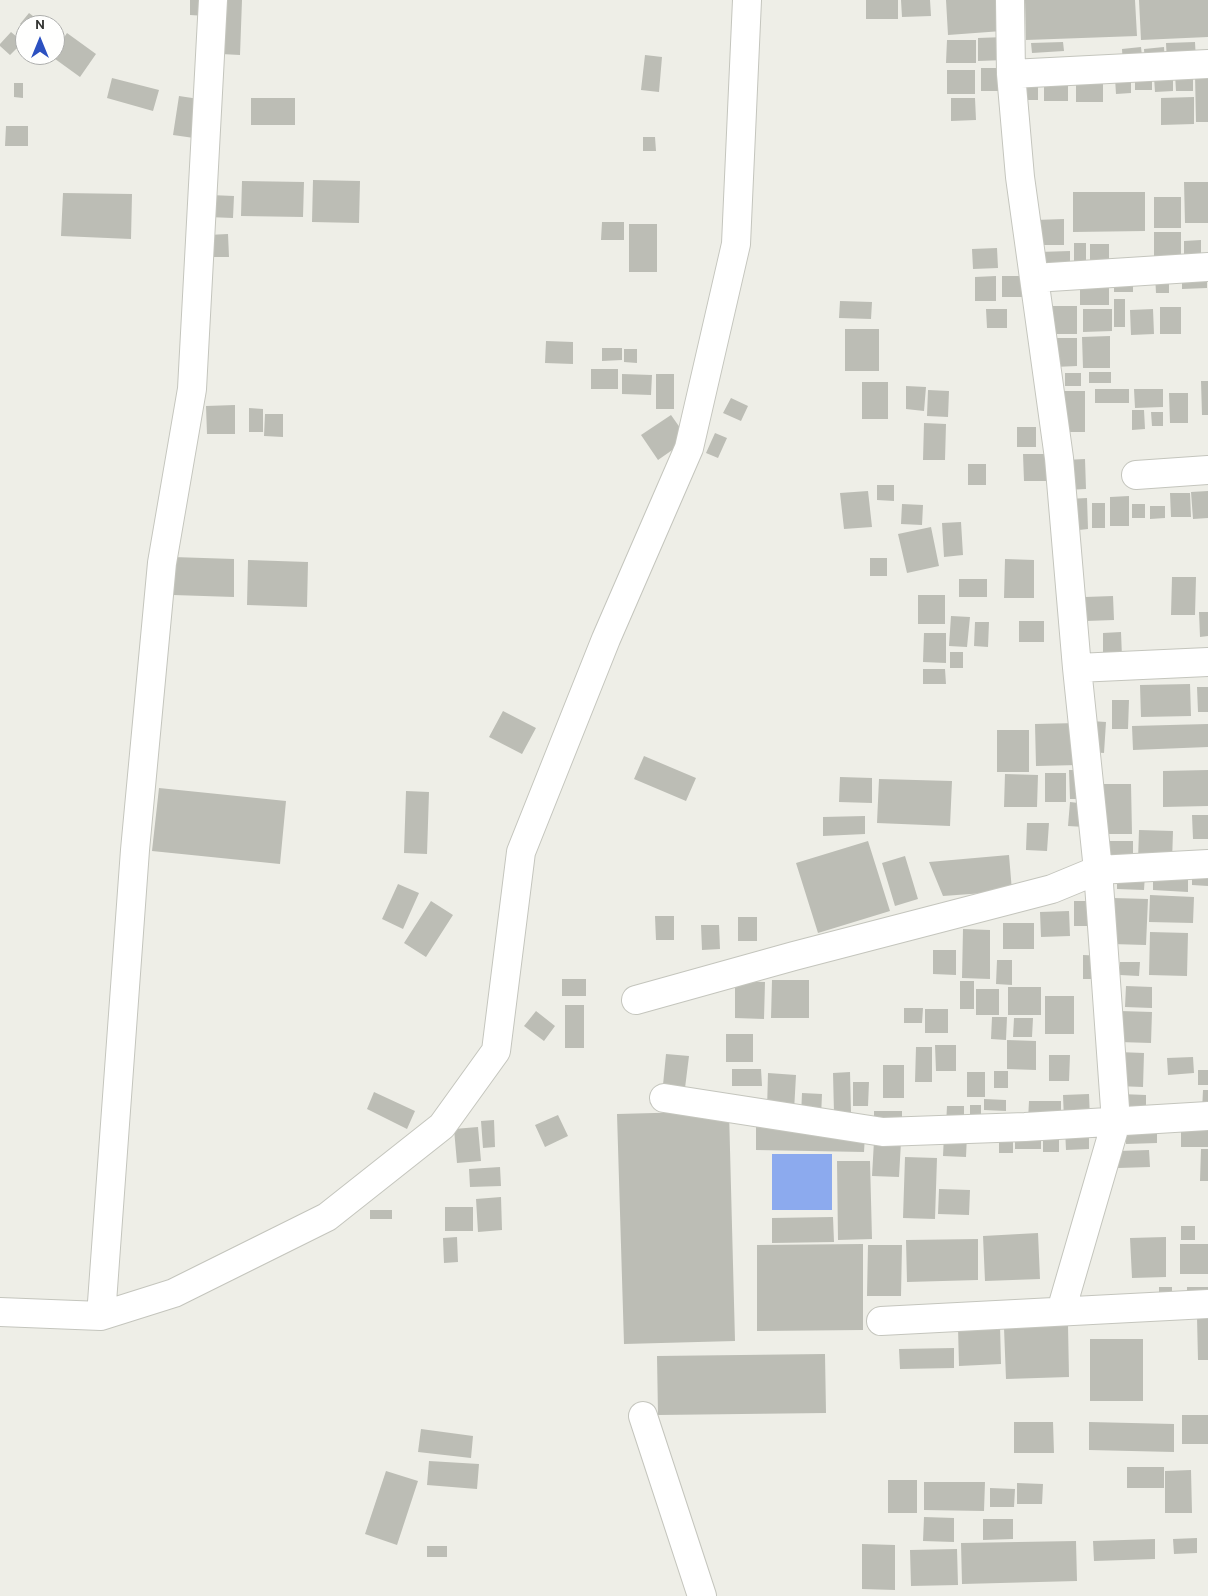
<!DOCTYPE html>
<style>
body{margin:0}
#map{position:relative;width:1208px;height:1596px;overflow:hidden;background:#eeeee7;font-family:Overpass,sans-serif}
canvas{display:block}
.north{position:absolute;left:15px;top:15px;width:50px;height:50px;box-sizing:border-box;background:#fffffe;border:1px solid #adaeac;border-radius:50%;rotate:0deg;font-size:14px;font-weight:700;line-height:20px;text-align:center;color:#333431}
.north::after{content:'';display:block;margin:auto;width:18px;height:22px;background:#2c51c0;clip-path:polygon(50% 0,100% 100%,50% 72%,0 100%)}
</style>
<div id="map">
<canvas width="1208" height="1596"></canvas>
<div class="north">N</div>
</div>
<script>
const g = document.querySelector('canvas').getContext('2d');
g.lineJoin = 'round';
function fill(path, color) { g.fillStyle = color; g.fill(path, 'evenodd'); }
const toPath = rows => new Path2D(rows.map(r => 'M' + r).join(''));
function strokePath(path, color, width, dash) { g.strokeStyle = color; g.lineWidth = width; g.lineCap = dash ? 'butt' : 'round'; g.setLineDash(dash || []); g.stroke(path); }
const water = toPath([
 [772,1154,832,1154,832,1210,772,1210]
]);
const building = toPath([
 [190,0,206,0,206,16,190,15],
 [223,0,242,0,240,55,221,54],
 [866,0,898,0,898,19,866,19],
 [901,0,930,0,931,16,902,17],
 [946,0,1000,0,1002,31,948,35],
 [1025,0,1135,0,1137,36,1026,40],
 [1139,0,1208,0,1208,37,1141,40],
 [29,13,45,25,25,25,25,28,20,24],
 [11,32,23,42,10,55,0,46,0,44],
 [67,33,96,54,80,77,51,56,55,55,55,51],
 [1005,37,1005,60,978,61,978,38],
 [947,40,976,40,976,63,946,63],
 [1063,42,1064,51,1032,53,1031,43],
 [1195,42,1196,61,1167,63,1166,43],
 [1141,47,1143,65,1123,66,1122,49],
 [1164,47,1165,63,1145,64,1144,49],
 [645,55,662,57,659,92,641,90],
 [981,68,1008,68,1009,91,981,91],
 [947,70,975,70,975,94,947,94],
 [1175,74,1193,74,1193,91,1176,91],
 [1195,74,1208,74,1208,122,1196,122],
 [1135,75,1152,75,1152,90,1135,90],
 [1173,76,1173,91,1155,92,1154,77],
 [112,78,159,90,153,111,107,98],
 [1115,78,1131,78,1131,93,1116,94],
 [1044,80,1068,80,1068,101,1044,101],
 [1076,80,1103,80,1103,102,1076,102],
 [1038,82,1038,100,1014,100,1014,83],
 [14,83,23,83,23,98,14,97],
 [179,96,199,99,194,138,173,135],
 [1194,97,1194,124,1161,125,1161,98],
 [251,98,295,98,295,125,251,125],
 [951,98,975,98,976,120,951,121],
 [6,126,28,126,28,146,5,146],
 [643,137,655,137,656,151,643,151],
 [313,180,360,181,359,223,312,222],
 [242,181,304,182,303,217,241,216],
 [1184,182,1208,182,1208,223,1185,223],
 [1073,192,1145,192,1145,231,1073,232],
 [63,193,132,194,131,239,61,236],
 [210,195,234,196,233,218,208,217],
 [1154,197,1181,197,1181,228,1154,228],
 [1064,219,1064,245,1035,245,1035,220],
 [602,222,624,222,624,240,601,240],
 [629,224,657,224,657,272,629,272],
 [1154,232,1181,232,1181,261,1154,261],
 [228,234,229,257,208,257,207,235],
 [1201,240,1201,263,1184,263,1184,241],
 [1074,243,1086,243,1086,271,1074,271],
 [1090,244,1109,244,1109,268,1090,269],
 [997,248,998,268,973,269,972,249],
 [1070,251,1070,272,1039,272,1039,252],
 [1207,273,1207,288,1182,289,1182,274],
 [1155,274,1169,274,1169,293,1156,293],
 [996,276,996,301,975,301,975,277],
 [1002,276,1032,276,1032,297,1002,297],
 [1114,277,1133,277,1133,292,1114,292],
 [1080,282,1109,282,1109,305,1080,305],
 [1114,299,1125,299,1125,327,1114,327],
 [840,301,872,302,871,319,839,318],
 [1050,306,1077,306,1077,334,1051,334],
 [1160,307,1181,307,1181,334,1160,334],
 [986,309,1007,309,1007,328,987,328],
 [1083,309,1112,309,1112,331,1083,332],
 [1153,309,1154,334,1131,335,1130,310],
 [845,329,879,329,879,371,845,371],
 [1110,336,1110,368,1083,368,1082,337],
 [1053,338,1077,338,1077,366,1054,367],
 [546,341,573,342,573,364,545,363],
 [602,348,622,348,622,360,602,361],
 [624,349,637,349,637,363,624,362],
 [591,369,618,369,618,389,591,389],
 [1089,372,1111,372,1111,383,1089,383],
 [1065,373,1081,373,1081,386,1065,386],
 [622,374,652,375,651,395,622,394],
 [656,374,674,374,674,409,656,409],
 [1201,381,1208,381,1208,415,1202,415],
 [862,382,888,382,888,419,862,419],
 [906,386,926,387,924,411,906,409],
 [1095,389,1129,389,1129,403,1095,403],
 [1134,389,1163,389,1163,407,1135,408],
 [928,390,949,391,948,417,927,416],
 [1063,391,1085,391,1085,432,1064,432],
 [1169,393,1188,393,1188,423,1170,423],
 [731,398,748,406,741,421,723,413],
 [235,405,235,434,207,434,206,406],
 [249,408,263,409,263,432,249,432],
 [1132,410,1144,410,1145,429,1132,430],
 [1151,412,1163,412,1163,426,1152,426],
 [265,414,283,414,283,437,264,436],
 [671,415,688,439,658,460,641,435],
 [924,423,946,424,945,460,923,460],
 [1017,427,1036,427,1036,447,1017,447],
 [715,433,727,438,718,458,706,453],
 [1023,454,1047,454,1048,481,1024,481],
 [1085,459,1086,489,1066,490,1065,460],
 [968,464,986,464,986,485,968,485],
 [877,485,894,485,894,501,877,500],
 [868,491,872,527,844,529,840,493],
 [1208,491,1208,518,1193,519,1191,492],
 [1170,493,1190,493,1191,517,1171,517],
 [1129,496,1129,526,1110,526,1110,497],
 [1087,498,1088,529,1070,531,1068,499],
 [1092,503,1105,503,1105,528,1092,528],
 [902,504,923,505,922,525,901,524],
 [1132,504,1145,504,1145,518,1132,518],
 [1150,506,1165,506,1165,518,1150,519],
 [961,522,963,555,944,557,942,523],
 [931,527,939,566,907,573,898,534],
 [173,557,234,559,234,597,173,595],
 [870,558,887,558,887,576,870,576],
 [1005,559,1034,560,1034,598,1004,598],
 [248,560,308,562,307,607,247,605],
 [1172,577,1196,577,1195,615,1171,615],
 [959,579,987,579,987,597,959,597],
 [918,595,945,595,945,624,918,624],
 [1113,596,1114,620,1086,621,1085,597],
 [1199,612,1208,612,1208,636,1200,637],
 [951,616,970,617,967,647,949,646],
 [1019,621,1044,621,1044,642,1019,642],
 [975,622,989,622,988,647,974,646],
 [1121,632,1122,657,1103,657,1103,633],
 [924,633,946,633,946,663,923,662],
 [950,652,963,652,963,668,950,668],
 [923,669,945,669,946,684,923,684],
 [1190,684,1191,716,1141,717,1140,685],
 [1197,687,1208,687,1208,712,1198,712],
 [1112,700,1129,700,1128,729,1112,729],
 [503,711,536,728,522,754,489,737],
 [1091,721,1106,722,1104,753,1089,752],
 [1078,723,1079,765,1036,766,1035,724],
 [1208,724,1208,747,1133,750,1132,726],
 [997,730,1029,730,1029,772,997,772],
 [644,756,696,778,686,801,634,779],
 [1069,770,1087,770,1088,799,1070,799],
 [1208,770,1208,806,1163,807,1163,771],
 [1045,773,1066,773,1066,802,1045,802],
 [1005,774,1038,775,1037,807,1004,807],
 [840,777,872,778,872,803,839,802],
 [879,779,952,781,950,826,877,823],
 [1099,784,1131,784,1132,834,1099,834],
 [159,788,286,801,280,864,152,851],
 [406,791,429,792,427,854,404,853],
 [1070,802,1087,804,1085,827,1068,826],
 [1192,815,1208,815,1208,839,1193,839],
 [865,816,865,834,823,836,823,817],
 [1027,823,1049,823,1047,851,1026,850],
 [1139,830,1173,831,1172,862,1138,861],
 [868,841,890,911,818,933,796,863],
 [1101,841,1133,841,1133,865,1101,866],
 [1009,855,1012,891,943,896,929,862],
 [905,856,918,899,895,906,882,863],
 [1192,869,1208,869,1208,886,1192,885],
 [1153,873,1188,874,1188,892,1153,890],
 [1117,874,1145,875,1144,890,1117,889],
 [398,884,419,893,403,929,382,919],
 [1150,895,1194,897,1193,923,1149,922],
 [1113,898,1148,899,1146,945,1112,944],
 [431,901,453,915,426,957,404,943],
 [1074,901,1091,901,1091,926,1074,926],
 [1069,911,1070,936,1041,937,1040,912],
 [655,916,674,916,674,940,656,940],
 [738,917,757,917,757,941,738,941],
 [1003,923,1034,923,1034,949,1003,949],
 [701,925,719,925,720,949,702,950],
 [963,929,990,930,990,979,962,978],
 [1150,932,1188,933,1187,976,1149,975],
 [933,950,956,950,956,975,933,974],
 [1083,955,1104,956,1103,979,1083,979],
 [997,960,1012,960,1012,985,996,984],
 [1120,962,1140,962,1139,976,1120,975],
 [562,979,586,979,586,996,562,996],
 [772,980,809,980,809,1018,771,1018],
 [735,981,765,982,764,1019,735,1018],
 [960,981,974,981,974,1009,960,1009],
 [1126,986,1152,987,1152,1008,1125,1007],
 [1008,987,1041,987,1041,1015,1008,1015],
 [976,989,999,989,999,1015,976,1015],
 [1045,996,1074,996,1074,1034,1045,1034],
 [565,1005,584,1005,584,1048,565,1048],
 [904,1008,923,1008,922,1023,904,1023],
 [925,1009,948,1009,948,1033,925,1033],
 [536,1011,555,1026,544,1041,524,1026],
 [1120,1011,1152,1012,1151,1043,1119,1042],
 [992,1017,1007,1017,1006,1040,991,1039],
 [1014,1018,1033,1018,1032,1037,1013,1037],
 [726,1034,753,1034,753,1062,726,1062],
 [1007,1040,1036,1041,1036,1070,1007,1069],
 [935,1045,956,1045,956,1071,936,1071],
 [916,1047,932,1047,932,1082,915,1082],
 [1118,1052,1144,1053,1143,1087,1117,1086],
 [666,1054,689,1056,685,1088,663,1085],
 [1049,1055,1070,1055,1069,1081,1049,1081],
 [1193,1057,1194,1073,1168,1075,1167,1058],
 [883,1065,904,1065,904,1098,883,1098],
 [732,1069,761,1069,762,1086,732,1086],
 [1198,1070,1208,1070,1208,1085,1198,1085],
 [994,1071,1008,1071,1008,1088,994,1088],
 [850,1072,851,1112,834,1113,833,1073],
 [967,1072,985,1072,985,1097,967,1097],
 [768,1073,796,1075,794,1111,767,1110],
 [853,1082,869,1082,868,1106,853,1106],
 [1203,1090,1208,1090,1208,1111,1202,1111],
 [374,1092,415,1111,407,1129,367,1109],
 [802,1093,822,1094,821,1117,801,1116],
 [1089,1094,1090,1120,1064,1120,1063,1095],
 [1121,1094,1146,1095,1146,1118,1120,1117],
 [984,1099,1006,1100,1006,1111,984,1110],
 [1029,1101,1061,1101,1061,1121,1028,1120],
 [970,1105,981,1105,981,1121,970,1121],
 [947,1106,964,1106,964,1125,946,1125],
 [729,1111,735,1341,624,1344,617,1114],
 [874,1111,902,1111,902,1125,874,1125],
 [558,1115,568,1136,545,1147,535,1125],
 [494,1120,495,1147,483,1148,481,1121],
 [756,1122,865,1135,864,1152,756,1150],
 [1181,1122,1208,1122,1208,1147,1181,1147],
 [478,1127,481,1161,457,1163,454,1129],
 [1126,1127,1157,1127,1157,1143,1126,1144],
 [1065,1129,1089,1129,1089,1149,1066,1150],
 [1043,1132,1059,1132,1059,1152,1043,1152],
 [1015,1133,1041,1133,1041,1149,1015,1149],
 [944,1135,967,1135,966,1157,943,1156],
 [999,1135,1013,1135,1013,1153,999,1153],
 [874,1141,901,1142,899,1177,872,1176],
 [1201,1149,1208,1149,1208,1181,1200,1181],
 [1149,1150,1150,1167,1118,1168,1117,1151],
 [905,1157,937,1158,935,1219,903,1218],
 [837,1161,870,1161,872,1239,838,1240],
 [500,1167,501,1186,470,1187,469,1169],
 [939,1189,970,1190,969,1215,938,1214],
 [501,1197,502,1230,478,1232,476,1199],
 [445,1207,473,1207,473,1231,445,1231],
 [370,1210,392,1210,392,1219,370,1219],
 [833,1217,834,1242,772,1243,772,1218],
 [1181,1226,1195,1226,1195,1240,1181,1240],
 [1038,1233,1040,1279,985,1281,983,1236],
 [457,1237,458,1262,444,1263,443,1238],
 [1166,1237,1166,1277,1132,1278,1130,1238],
 [978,1239,978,1280,907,1282,906,1240],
 [863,1244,863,1330,757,1331,757,1245],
 [1180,1244,1208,1244,1208,1274,1180,1274],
 [868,1245,902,1245,901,1296,867,1296],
 [1159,1287,1172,1287,1172,1300,1159,1300],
 [1187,1287,1208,1287,1208,1298,1187,1298],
 [1208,1316,1208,1360,1198,1360,1197,1317],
 [1000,1325,1001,1364,959,1366,958,1327],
 [1068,1325,1069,1377,1006,1379,1004,1328],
 [1090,1339,1143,1339,1143,1401,1090,1401],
 [954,1348,954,1368,900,1369,899,1349],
 [825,1354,826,1413,658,1415,657,1356],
 [1182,1415,1208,1415,1208,1444,1182,1444],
 [1014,1422,1053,1422,1054,1453,1014,1453],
 [1089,1422,1174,1424,1174,1452,1089,1450],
 [421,1429,473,1436,471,1458,418,1452],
 [429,1461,479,1464,477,1489,427,1485],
 [1127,1467,1164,1467,1164,1488,1127,1488],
 [1191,1470,1192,1513,1165,1513,1165,1471],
 [386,1471,418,1481,397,1545,365,1534],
 [888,1480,917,1480,917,1513,888,1513],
 [924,1482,985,1482,984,1511,924,1510],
 [1017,1483,1043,1484,1042,1504,1017,1504],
 [990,1488,1015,1489,1014,1507,990,1507],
 [924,1517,954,1518,954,1542,923,1541],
 [983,1519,1013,1519,1013,1539,983,1540],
 [1197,1538,1197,1553,1174,1554,1173,1539],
 [1155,1539,1155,1559,1094,1561,1093,1541],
 [1076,1541,1077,1581,962,1584,961,1543],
 [862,1544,895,1545,895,1590,862,1589],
 [427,1546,447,1546,447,1557,427,1557],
 [957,1549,958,1585,911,1586,910,1550]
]);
const minor = toPath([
 [1010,0,1011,74,1020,177,1059,458,1077,668,1098,870,1116,1122,1061,1311],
 [1011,74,1208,64],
 [1034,278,1208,267],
 [1136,475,1208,470],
 [1077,668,1208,662],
 [636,1000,794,956,1052,889,1098,870,1208,864],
 [664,1098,883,1132,1025,1127,1208,1116],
 [0,1312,101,1316,174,1293,327,1217,442,1126,496,1051,521,852,606,639,689,448,736,244,747,0],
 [101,1316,135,850,162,563,192,389,213,0],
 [881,1321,1208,1304],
 [643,1416,702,1596]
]);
fill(water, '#8caaee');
fill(building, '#bcbdb5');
strokePath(minor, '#c4c5bd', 30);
strokePath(minor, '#fff', 28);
</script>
